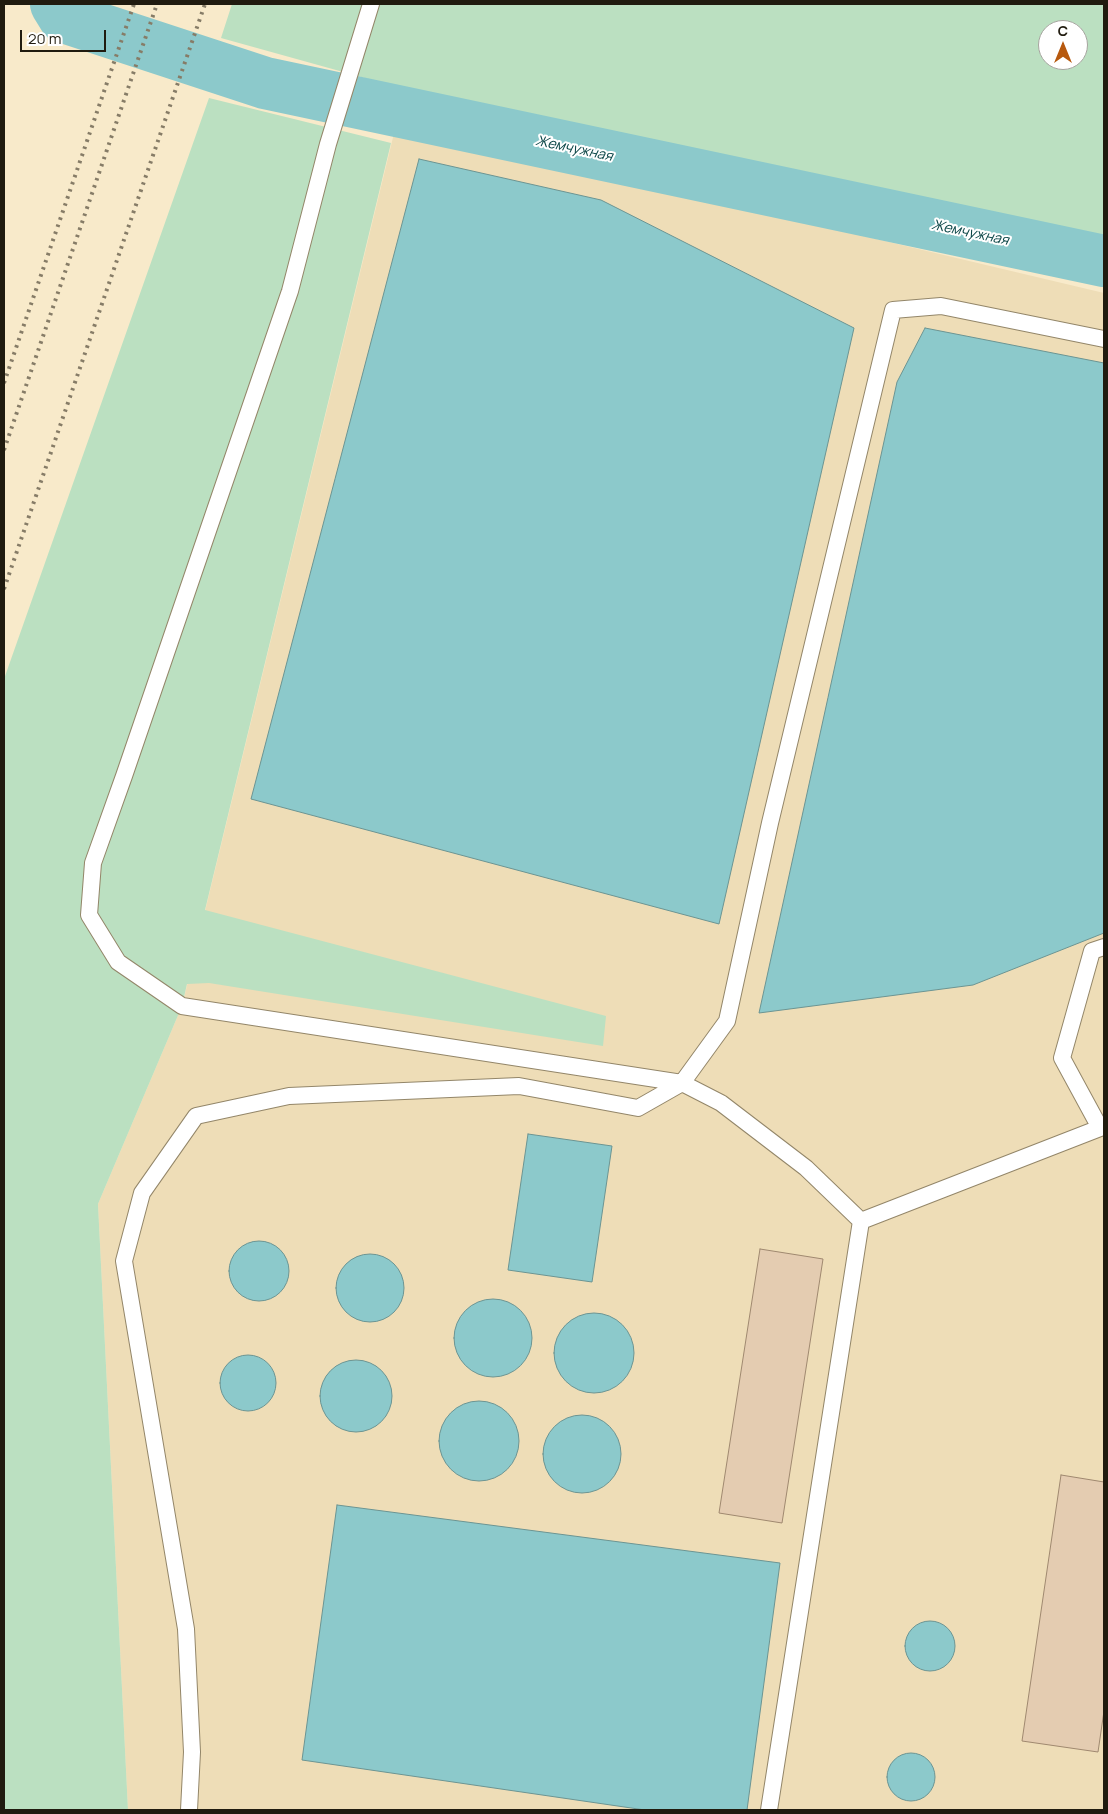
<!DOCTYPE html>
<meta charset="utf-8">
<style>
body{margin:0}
#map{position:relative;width:1108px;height:1814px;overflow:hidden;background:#f8eaca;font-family:Manrope,sans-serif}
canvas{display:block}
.frame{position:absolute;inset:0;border:5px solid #201b0f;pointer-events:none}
.north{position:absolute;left:1038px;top:20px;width:50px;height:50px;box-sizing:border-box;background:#fff;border:1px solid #a6a49f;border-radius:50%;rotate:0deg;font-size:14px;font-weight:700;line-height:20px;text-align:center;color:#201b0f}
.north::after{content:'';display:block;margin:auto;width:18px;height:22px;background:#b7590e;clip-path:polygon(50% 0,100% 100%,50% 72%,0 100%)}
.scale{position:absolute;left:20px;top:30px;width:86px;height:22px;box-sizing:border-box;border:2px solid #201b0f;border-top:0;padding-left:6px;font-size:15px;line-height:18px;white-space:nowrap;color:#201b0f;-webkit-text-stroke:4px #fff;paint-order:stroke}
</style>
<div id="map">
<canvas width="1108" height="1814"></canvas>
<div class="frame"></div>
<div class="north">С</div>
<div class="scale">20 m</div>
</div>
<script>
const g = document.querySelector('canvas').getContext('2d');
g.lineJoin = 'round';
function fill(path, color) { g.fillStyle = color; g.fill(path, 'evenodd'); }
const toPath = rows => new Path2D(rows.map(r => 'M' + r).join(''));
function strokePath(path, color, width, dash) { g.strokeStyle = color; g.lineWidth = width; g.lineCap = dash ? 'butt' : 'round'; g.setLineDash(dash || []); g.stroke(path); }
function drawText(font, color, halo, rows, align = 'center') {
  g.font = font + ' Manrope,sans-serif'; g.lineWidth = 4; g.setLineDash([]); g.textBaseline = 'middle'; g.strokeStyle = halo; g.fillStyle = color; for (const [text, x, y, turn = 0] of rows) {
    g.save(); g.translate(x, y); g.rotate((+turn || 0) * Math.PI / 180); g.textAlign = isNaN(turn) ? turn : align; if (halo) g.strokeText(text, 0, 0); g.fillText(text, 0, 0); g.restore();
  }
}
const built = toPath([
 [396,125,1104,293,1104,1810,128,1810,98,1204,182,1006]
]);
const green = toPath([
 [232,4,1104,4,1104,239,372,80,221,38],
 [1048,30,1078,30,1078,60,1048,60],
 [209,98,391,143,205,910,606,1016,603,1046,209,983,187,984,182,1006,98,1204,128,1810,4,1810,4,679]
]);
const water = toPath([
 [419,159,601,200,854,328,719,924,251,799,419,159],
 [925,328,1104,363,1104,933,973,985,759,1013,897,382,925,328],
 [528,1134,612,1146,592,1282,508,1270,528,1134],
 '229 1271a30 30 0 1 1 60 0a30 30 0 1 1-60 0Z',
 '336 1288a34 34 0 1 1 68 0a34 34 0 1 1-68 0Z',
 '454 1338a39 39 0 1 1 78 0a39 39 0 1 1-78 0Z',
 '554 1353a40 40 0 1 1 80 0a40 40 0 1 1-80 0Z',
 '220 1383a28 28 0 1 1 56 0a28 28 0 1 1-56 0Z',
 '320 1396a36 36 0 1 1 72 0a36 36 0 1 1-72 0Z',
 '439 1441a40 40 0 1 1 80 0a40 40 0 1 1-80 0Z',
 '543 1454a39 39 0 1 1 78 0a39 39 0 1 1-78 0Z',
 [337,1505,780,1563,747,1810,645,1810,302,1760,337,1505],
 '905 1646a25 25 0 1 1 50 0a25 25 0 1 1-50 0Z',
 '887 1777a24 24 0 1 1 48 0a24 24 0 1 1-48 0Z'
]);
const river = toPath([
 [56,4,64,17,265,83,1104,261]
]);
const building = toPath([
 [760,1249,823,1259,782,1523,719,1513,760,1249],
 [1061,1475,1104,1482,1104,1711,1098,1752,1022,1741,1061,1475]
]);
const service = toPath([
 [371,4,328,144,290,291,124,776,93,863,89,915,118,962,182,1006,682,1083,721,1103,806,1168,861,1221,769,1810],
 [861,1221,1100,1128,1062,1058,1092,951,1104,947],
 [189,1810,192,1752,186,1629,124,1261,142,1193,196,1116,289,1096,519,1086,638,1108,682,1083,727,1021,770,823,893,310,941,306,1104,339]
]);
const rail = toPath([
 [4,383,134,4],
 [4,450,157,4],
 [4,589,205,4]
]);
const waterNames = [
 ["Жемчужная",574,149,12],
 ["Жемчужная",970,233,12]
];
fill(built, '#eeddb7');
fill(green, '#bbe0c1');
fill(water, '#8cc9cb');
strokePath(water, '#6c9593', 1);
strokePath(river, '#8cc9cb', 52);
fill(building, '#e4ccb1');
strokePath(building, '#a08970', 1);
strokePath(service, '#938669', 18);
strokePath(service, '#fff', 16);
strokePath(rail, '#867c67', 4, [2.5, 5]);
drawText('italic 14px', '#094445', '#fff', waterNames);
</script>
